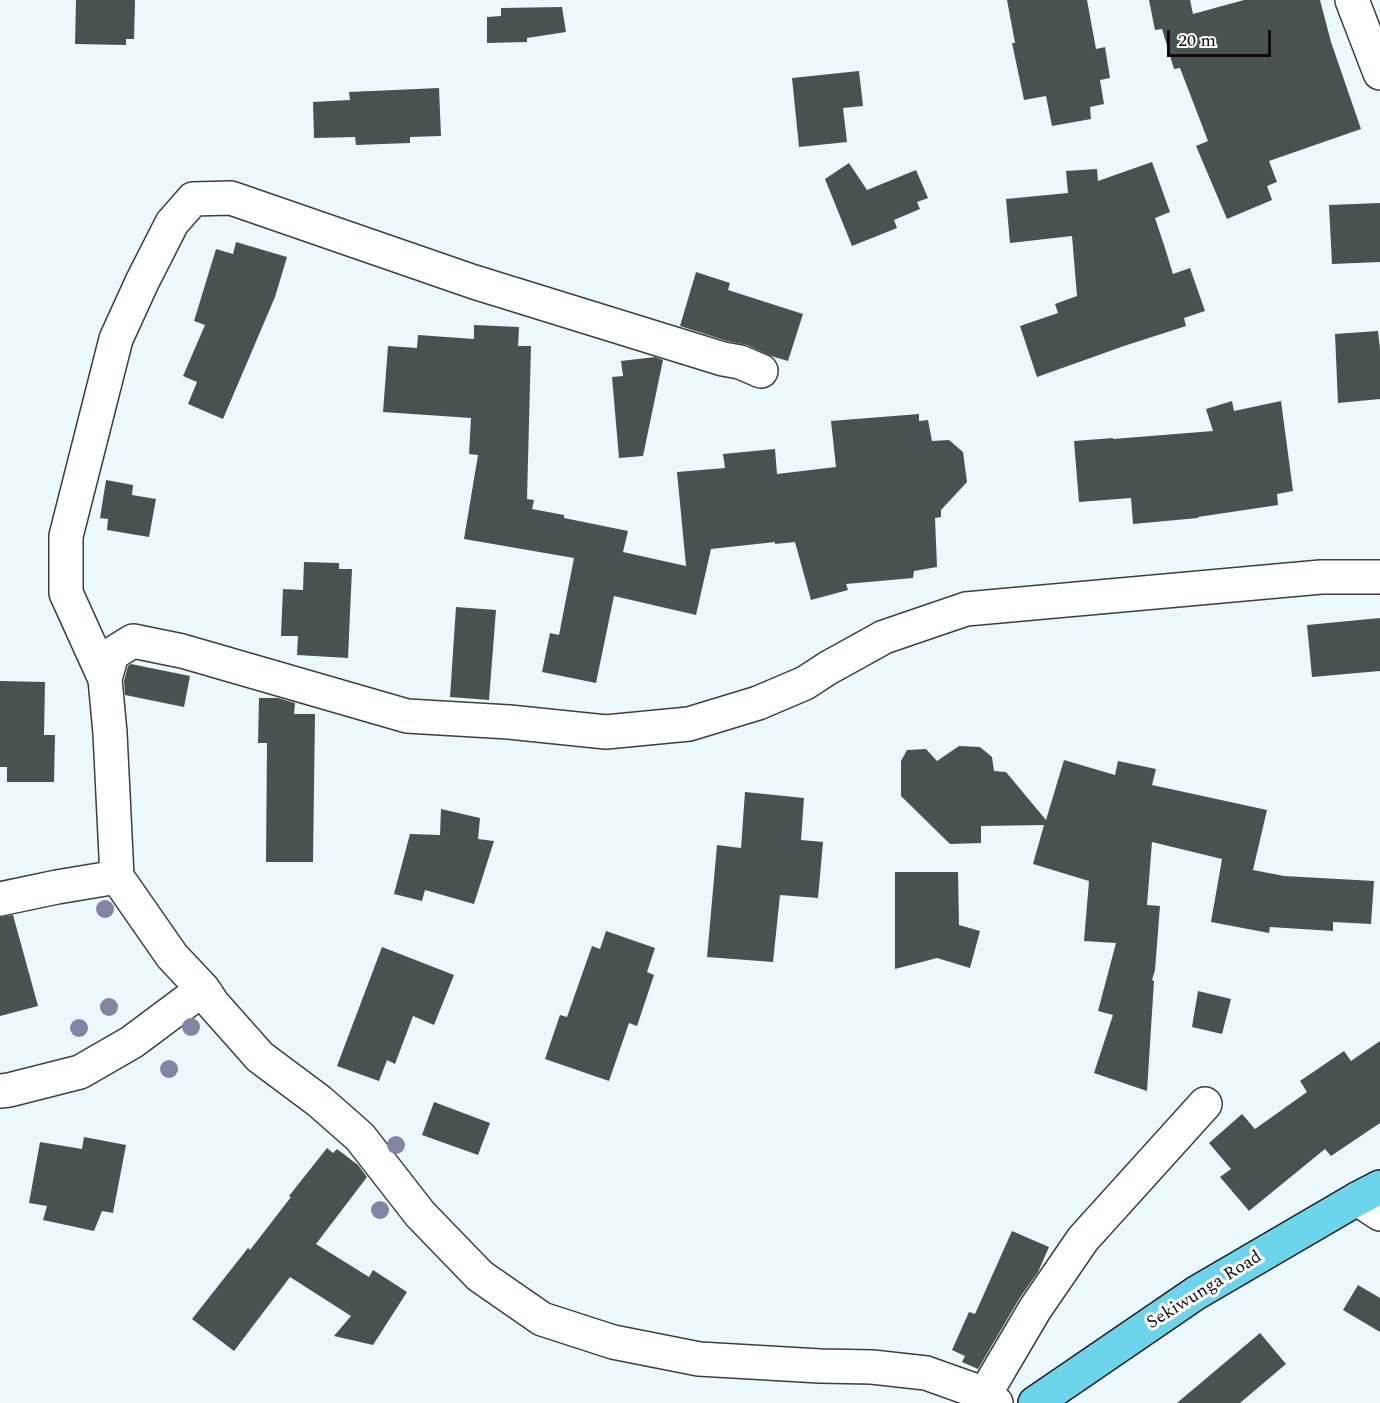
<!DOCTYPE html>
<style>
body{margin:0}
#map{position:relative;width:1380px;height:1403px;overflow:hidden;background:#ebf9fd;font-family:Spectral,serif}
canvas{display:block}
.scale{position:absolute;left:1167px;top:30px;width:104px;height:27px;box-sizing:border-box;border:3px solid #0b0b0b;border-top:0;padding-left:8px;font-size:18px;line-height:21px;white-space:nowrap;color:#0b0b0b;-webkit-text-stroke:4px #fff;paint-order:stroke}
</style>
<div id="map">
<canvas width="1380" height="1403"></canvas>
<div class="scale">20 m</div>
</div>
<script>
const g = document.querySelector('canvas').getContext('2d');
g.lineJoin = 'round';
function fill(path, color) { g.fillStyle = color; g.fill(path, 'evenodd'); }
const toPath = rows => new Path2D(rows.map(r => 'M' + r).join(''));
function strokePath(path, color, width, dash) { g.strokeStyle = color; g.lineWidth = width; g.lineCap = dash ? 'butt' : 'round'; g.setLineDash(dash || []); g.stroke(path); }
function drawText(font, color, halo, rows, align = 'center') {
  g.font = font + ' Spectral,serif'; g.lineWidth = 6; g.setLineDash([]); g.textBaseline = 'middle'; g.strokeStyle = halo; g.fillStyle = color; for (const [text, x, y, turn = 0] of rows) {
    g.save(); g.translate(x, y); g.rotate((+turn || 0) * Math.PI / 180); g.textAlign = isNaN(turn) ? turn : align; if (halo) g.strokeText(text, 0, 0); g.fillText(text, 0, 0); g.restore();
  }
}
const building = toPath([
 [76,0,135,0,134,39,126,39,126,45,75,44],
 [1007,0,1087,0,1096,49,1105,47,1110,78,1100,80,1104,104,1090,107,1091,119,1052,126,1046,96,1024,100,1012,43,1015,43],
 [1149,0,1190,0,1193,14,1244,0,1320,0,1331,42,1361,129,1269,161,1277,182,1267,186,1272,200,1227,219,1196,146,1208,141,1180,68,1174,69,1162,29,1155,30],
 [562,7,566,32,527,38,527,42,487,43,487,17,501,16,501,8],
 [859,71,863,106,843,108,847,142,799,147,792,78],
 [439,88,441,136,410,137,410,143,356,145,355,137,314,138,313,102,350,100,349,92],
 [1152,162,1170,212,1155,218,1164,245,1162,245,1164,245,1173,274,1190,268,1205,311,1184,318,1186,326,1124,346,1037,377,1020,326,1058,313,1055,304,1077,296,1072,236,1010,243,1006,199,1068,193,1066,171,1097,169,1098,181],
 [849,163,867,190,916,170,928,198,917,202,920,209,894,220,897,228,852,246,825,179],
 [1380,203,1380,262,1332,264,1329,205],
 [236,242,287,257,275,297,223,419,188,404,197,382,183,376,205,325,194,321,216,249,233,254],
 [696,272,730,283,728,290,803,314,788,361,771,356,747,345,727,341,680,326],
 [474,325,519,327,518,346,531,346,527,499,534,500,532,509,564,515,564,518,628,531,623,552,686,566,677,472,725,468,723,454,775,449,777,474,836,467,831,421,919,414,919,421,928,420,932,441,949,440,963,452,967,482,941,510,941,517,935,518,937,567,914,571,913,578,846,584,848,590,811,600,795,542,775,544,775,542,711,549,696,615,614,596,596,683,542,672,550,633,559,635,574,558,464,539,478,455,469,454,471,418,383,412,388,346,417,348,418,335,474,339],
 [1378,331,1380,349,1380,399,1338,403,1335,334],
 [655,357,663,360,643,456,619,458,612,377,623,376,621,361],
 [1232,401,1234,411,1281,401,1293,491,1277,494,1278,505,1198,517,1198,518,1133,524,1131,498,1079,502,1074,441,1113,438,1113,439,1213,431,1206,409],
 [106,480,133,485,132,495,156,499,149,537,107,530,108,519,100,518],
 [304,562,339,563,339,569,352,569,348,658,297,655,298,636,281,636,283,589,303,590],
 [456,607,496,610,489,700,450,697],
 [1380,618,1380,671,1312,677,1307,625],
 [131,664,190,676,184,707,125,695,124,681,128,666],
 [0,681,45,682,44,735,55,735,54,782,7,782,7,767,0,767],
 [259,698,278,698,295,703,294,714,315,714,313,862,266,862,267,743,258,743],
 [959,746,980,747,992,757,994,771,1006,772,1046,820,1064,760,1115,775,1118,761,1156,769,1152,785,1267,810,1253,870,1284,876,1374,881,1371,924,1333,922,1333,931,1270,927,1269,933,1211,922,1222,859,1152,842,1147,905,1160,906,1155,970,1152,980,1154,981,1147,1091,1094,1073,1113,1015,1098,1011,1116,943,1084,941,1089,881,1033,864,1044,825,981,826,981,843,950,844,901,796,901,761,907,750,926,749,937,761],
 [745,792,804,798,801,840,823,842,818,898,780,895,773,962,707,957,717,845,741,848],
 [441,809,480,818,478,839,494,841,474,904,425,890,422,901,394,894,410,834,440,835],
 [895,872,958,872,959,925,980,931,970,968,937,958,895,969],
 [13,915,38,1006,0,1016,0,917],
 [606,931,655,948,647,972,654,975,637,1026,629,1023,609,1081,545,1059,560,1015,567,1017,592,946,600,949],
 [382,947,454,975,434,1025,413,1016,395,1064,387,1060,379,1081,337,1066],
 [1198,991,1231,999,1222,1034,1192,1027],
 [1380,1041,1380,1123,1331,1156,1325,1149,1249,1211,1220,1177,1231,1169,1209,1143,1242,1114,1255,1129,1307,1092,1300,1081,1344,1051,1351,1061],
 [434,1102,490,1123,478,1155,422,1135],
 [84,1137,126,1145,113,1213,102,1211,94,1231,43,1220,47,1206,29,1203,40,1142,82,1149],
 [327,1148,333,1153,337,1149,358,1165,367,1177,316,1244,369,1277,373,1270,407,1292,373,1345,334,1336,351,1316,290,1277,234,1351,192,1319,248,1248,250,1250,291,1197,289,1196],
 [1012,1231,1049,1247,1038,1272,1019,1299,978,1369,962,1362,965,1356,952,1350,969,1312,975,1314],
 [1358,1285,1380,1298,1380,1332,1343,1310],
 [1260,1333,1286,1364,1240,1403,1177,1403]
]);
const minor = toPath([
 [1352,0,1380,73],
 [105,679,66,593,66,536,116,339,142,282,172,223,193,199,231,198,474,282,723,359,740,362,761,371],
 [117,877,110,733,105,679,112,654,133,641,182,651,407,716,509,722,606,732,689,724,758,703,805,683,828,668,884,637,966,609,1321,577,1380,577],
 [0,899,57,887,117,877,172,956,203,989,213,1004,260,1057,319,1101,360,1137,420,1214,480,1276,542,1319,613,1342,699,1359,820,1366,872,1367,926,1373,985,1394,996,1403],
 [0,1091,9,1090,80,1072,132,1042,203,989],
 [1357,1199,1380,1214],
 [985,1394,1035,1309,1083,1239,1205,1104]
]);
const major = toPath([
 [1035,1403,1196,1293,1357,1199,1380,1187]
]);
const trees = [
 [105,909],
 [109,1007],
 [191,1027],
 [79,1028],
 [169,1069],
 [396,1145],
 [380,1210]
];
const streetNames = [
 ["Sekiwunga Road",1205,1291,-32]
];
fill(building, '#485351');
strokePath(minor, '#3e3e3e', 36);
strokePath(major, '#1c1c1c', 36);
strokePath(minor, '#fff', 33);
strokePath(major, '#6cd5ec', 33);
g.fillStyle = '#8383a4';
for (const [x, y] of trees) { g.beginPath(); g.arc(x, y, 9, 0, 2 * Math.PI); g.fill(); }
drawText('18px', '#0b0b0b', '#fff', streetNames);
</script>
